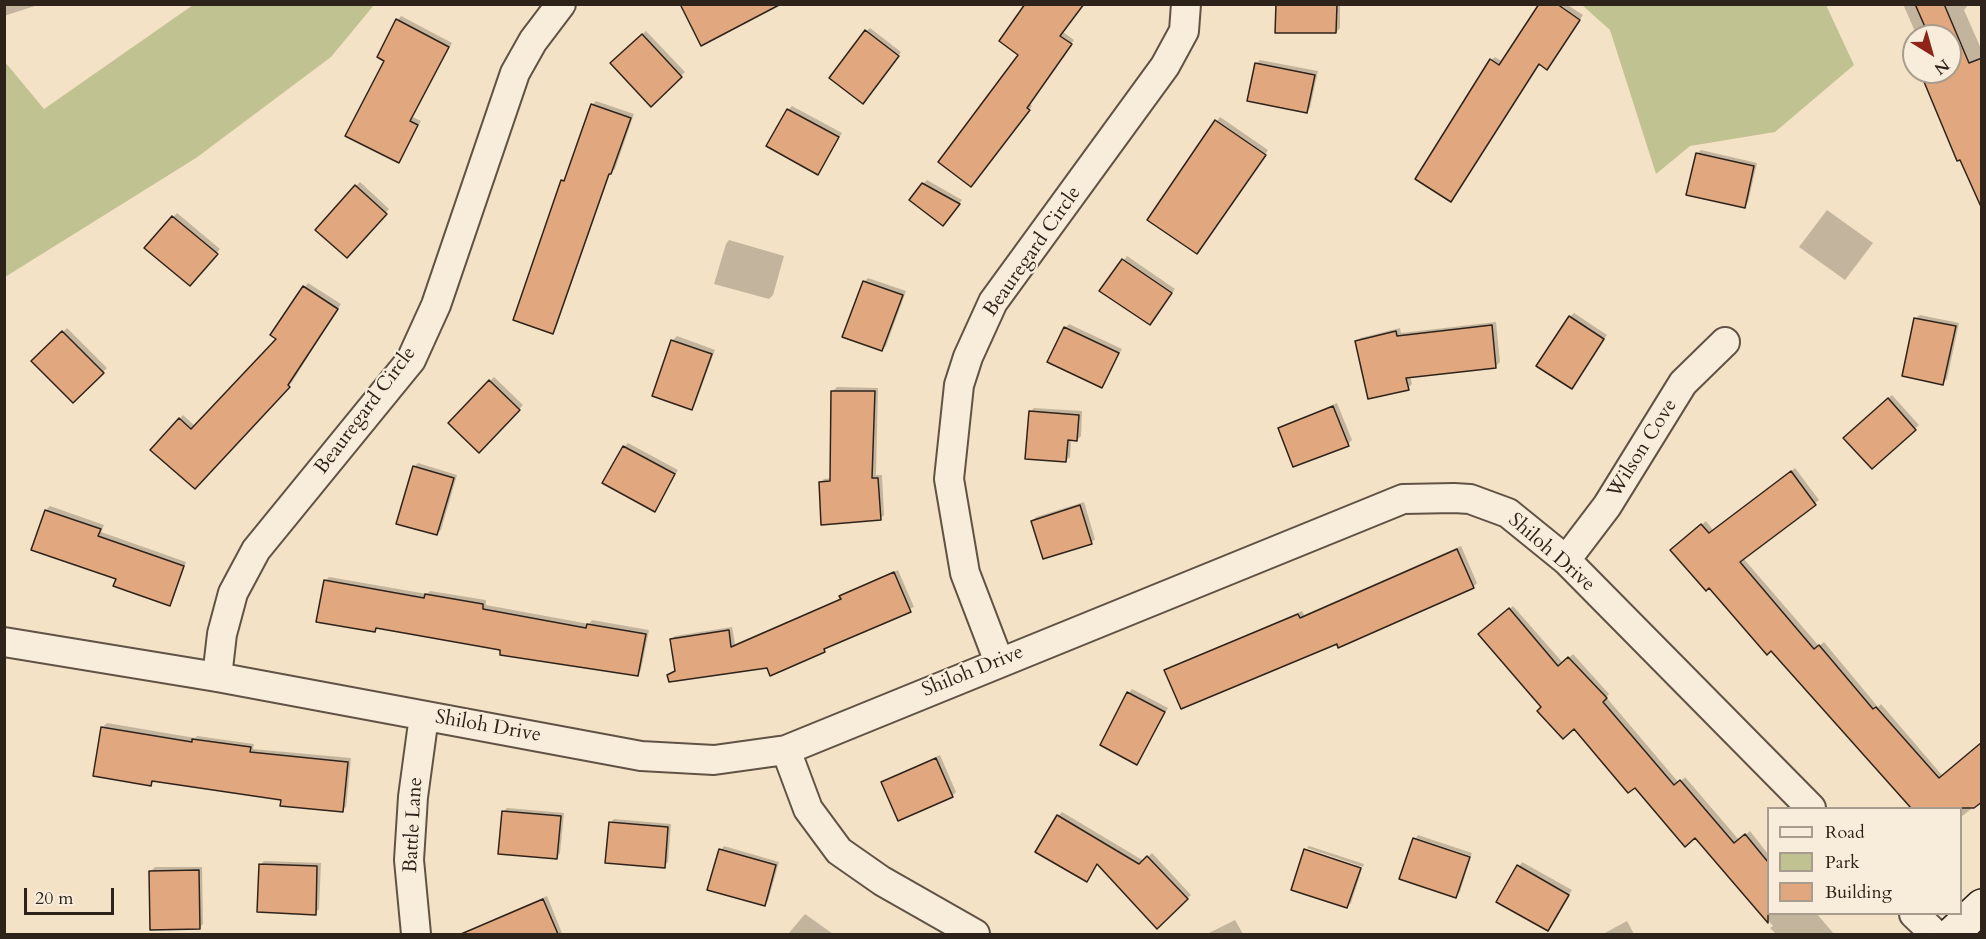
<!DOCTYPE html>
<style>
body{margin:0}
#map{position:relative;width:1986px;height:939px;overflow:hidden;background:#f4e2c6;font-family:Cardo,serif}
canvas{display:block}
.frame{position:absolute;inset:0;border:6px solid #2e231b;pointer-events:none}
.legend{position:absolute;left:1767px;top:807px;width:195px;height:108px;box-sizing:border-box;background:#f8ecda;border:2px solid #a79c8e;margin:0;padding:8px 10px;list-style:none;font-size:18px;color:#2e231b}
.legend li{display:flex;align-items:center;gap:12px;height:30px}
.legend b{width:30px;border:2px solid #a79c8e}
.north{position:absolute;left:1902px;top:24px;width:60px;height:60px;box-sizing:border-box;background:#f8ecda;border:2px solid #a79c8e;border-radius:50%;rotate:143deg;font-size:16px;font-weight:700;line-height:24px;text-align:center;color:#2e231b}
.north::after{content:'';display:block;margin:auto;width:21px;height:27px;background:#8f2418;clip-path:polygon(50% 0,100% 100%,50% 72%,0 100%)}
.scale{position:absolute;left:24px;top:888px;width:90px;height:27px;box-sizing:border-box;border:3px solid #2e231b;border-top:0;padding-left:8px;font-size:18px;line-height:21px;white-space:nowrap;color:#2e231b;-webkit-text-stroke:4px #f8ecda;paint-order:stroke}
</style>
<div id="map">
<canvas width="1986" height="939"></canvas>
<div class="frame"></div>
<ul class="legend">
<li><b style="height:8px;background:#f8ecda"></b>Road</li>
<li><b style="height:16px;background:#c1c291"></b>Park</li>
<li><b style="height:16px;background:#e1a880"></b>Building</li>
</ul>
<div class="north">N</div>
<div class="scale">20 m</div>
</div>
<script>
const g = document.querySelector('canvas').getContext('2d');
g.lineJoin = 'round';
function fill(path, color) { g.fillStyle = color; g.fill(path, 'evenodd'); }
const toPath = rows => new Path2D(rows.map(r => 'M' + r).join(''));
function strokePath(path, color, width, dash) { g.strokeStyle = color; g.lineWidth = width; g.lineCap = dash ? 'butt' : 'round'; g.setLineDash(dash || []); g.stroke(path); }
function drawText(font, color, halo, rows, align = 'center') {
  g.font = font + ' Cardo,serif'; g.lineWidth = 4.5; g.setLineDash([]); g.textBaseline = 'middle'; g.strokeStyle = halo; g.fillStyle = color; for (const [text, x, y, turn = 0] of rows) {
    g.save(); g.translate(x, y); g.rotate((+turn || 0) * Math.PI / 180); g.textAlign = isNaN(turn) ? turn : align; if (halo) g.strokeText(text, 0, 0); g.fillText(text, 0, 0); g.restore();
  }
}
const green = toPath([
 [193,5,374,5,331,57,196,158,5,277,5,62,44,109],
 [1582,5,1826,5,1854,65,1775,132,1690,146,1656,174,1610,30]
]);
const shadow = toPath([
 [4,4,41,4,4,16],
 [1033,4,1084,4,1063,32,1074,40,1029,103,1032,106,975,181,1020,55],
 [1277,4,1340,4,1340,28,1336,32],
 [1541,4,1566,4,1583,15,1551,64,1539,63,1451,200,1491,60,1495,57,1503,62],
 [1903,4,1969,4,1964,10,1982,51,1982,208,1923,78,1929,72,1950,72,1950,36,1917,36],
 [401,16,452,43,413,117,421,121,398,162,386,60,398,20],
 [870,28,901,52,866,98,866,31],
 [646,31,685,72,651,105,612,63],
 [1260,60,1318,71,1310,108,1306,111,1256,64],
 [596,101,634,114,615,169,610,173,556,328,552,332,562,181,567,177,592,105],
 [792,106,842,133,818,173,788,110],
 [1220,117,1268,150,1197,253,1149,219],
 [1701,150,1757,163,1748,202,1744,206,1697,154],
 [927,180,962,200,947,220,923,184],
 [360,182,389,209,347,256,356,186],
 [1827,210,1873,243,1845,280,1799,247],
 [177,213,220,249,193,281,146,248],
 [729,240,784,256,773,295,769,299,714,284,726,244],
 [1127,256,1175,289,1153,320,1101,290],
 [868,278,906,291,886,346,882,350,864,282],
 [308,283,341,304,292,382,195,487,152,450,183,415,195,426,279,339,272,335],
 [1574,313,1607,335,1575,384,1570,317],
 [1920,315,1959,323,1947,379,1943,383,1916,318],
 [1496,322,1500,362,1496,366,1410,376,1412,384,1408,388,1356,342,1360,338,1400,328,1401,333],
 [1069,324,1122,349,1102,387,1065,328],
 [67,328,107,368,73,401,34,361],
 [677,336,715,350,695,404,691,408,654,395,673,340],
 [494,377,523,405,479,451,450,423],
 [837,387,878,388,876,475,882,475,884,515,880,519,820,483,824,479,832,478,833,391],
 [1892,395,1919,425,1872,467,1845,438],
 [1337,403,1352,440,1348,444,1279,428],
 [1034,408,1082,411,1081,436,1077,440,1071,439,1070,457,1066,460,1030,412],
 [628,443,678,470,655,510,624,447],
 [418,463,457,475,441,530,437,534,414,467],
 [1795,468,1819,500,1743,558,1819,646,1824,642,1878,707,1881,704,1971,809,1960,818,1960,808,1913,808,1826,708,1676,546,1706,521,1713,530],
 [1084,502,1095,539,1091,543,1032,521,1036,517],
 [50,506,104,525,101,532,186,562,173,600,169,604,118,578,46,510],
 [1461,546,1477,583,1473,587,1338,642,1166,670,1302,611,1304,615],
 [898,570,914,607,827,645,824,651,768,666,669,675,676,670,671,639,675,636,732,627,735,644,842,598,845,593],
 [329,577,427,594,430,591,486,600,486,605,589,624,592,620,649,630,641,670,637,674,379,627,374,631,325,581],
 [1513,606,1563,663,1573,654,1609,694,1606,697,1679,783,1685,777,1739,840,1750,831,1768,854,1768,914,1817,914,1834,934,1776,934,1770,928,1773,926,1695,836,1635,785,1574,727,1543,707,1484,630],
 [1132,689,1168,708,1137,763,1129,693],
 [107,723,195,738,197,736,254,744,253,749,351,758,346,807,342,810,283,798,154,781,150,785,103,727],
 [940,755,956,792,952,796,883,782],
 [507,808,564,813,560,853,557,857,503,812],
 [1062,812,1144,861,1152,853,1191,895,1157,927,1098,863,1087,880,1058,816],
 [614,819,671,824,668,862,664,866,610,823],
 [1418,835,1472,853,1471,856,1416,838],
 [1414,840,1470,859,1460,892,1456,896],
 [724,846,779,862,768,901,764,904,721,850],
 [1309,846,1364,864,1363,867,1307,848],
 [1305,851,1362,869,1351,903,1347,907],
 [264,861,321,863,319,909,315,913,260,865],
 [1522,862,1572,890,1547,930,1498,901],
 [155,867,202,867,203,924,199,928,151,871],
 [547,896,562,933,561,934,496,934,490,923,494,919],
 [805,914,833,934,788,934],
 [1235,920,1243,934,1207,934],
 [1627,921,1634,934,1603,934]
]);
const building = toPath([
 [680,4,781,4,701,46,680,4],
 [1025,4,1084,4,1060,36,1072,44,1027,108,1030,110,971,187,938,162,1018,55,999,41,1025,4],
 [1276,4,1337,4,1336,33,1275,33,1276,4],
 [1539,4,1557,4,1580,20,1547,70,1539,64,1451,202,1415,179,1490,59,1499,65,1539,4],
 [1915,4,1944,4,1969,63,1982,58,1982,209,1960,160,1957,161,1922,77,1935,72,1950,72,1950,36,1929,36,1915,4],
 [396,19,449,47,410,121,418,125,399,163,345,136,384,61,377,57,396,19],
 [865,30,899,56,863,104,829,78,865,30],
 [642,34,682,77,651,107,610,63,642,34],
 [1255,63,1315,75,1307,113,1247,101,1255,63],
 [591,104,631,118,611,174,609,174,553,334,513,320,561,180,564,181,591,104],
 [787,109,839,137,818,175,766,146,787,109],
 [1215,120,1266,155,1197,254,1147,220,1215,120],
 [1696,153,1754,166,1745,208,1686,195,1696,153],
 [922,183,960,204,943,226,909,200,922,183],
 [355,185,387,214,347,258,315,230,355,185],
 [172,216,218,254,190,286,144,248,172,216],
 [1122,259,1172,293,1150,325,1099,291,1122,259],
 [863,281,903,295,882,351,842,337,863,281],
 [303,286,338,309,288,385,290,387,195,489,150,450,179,418,191,429,276,339,270,335,303,286],
 [1569,316,1604,339,1572,389,1536,366,1569,316],
 [1914,318,1956,326,1943,385,1902,376,1914,318],
 [1492,325,1496,368,1406,378,1409,390,1368,399,1355,341,1396,331,1397,336,1492,325],
 [1064,327,1119,353,1102,388,1047,362,1064,327],
 [62,331,104,373,73,403,31,361,62,331],
 [671,340,712,354,692,410,652,396,671,340],
 [489,380,520,410,479,453,448,423,489,380],
 [831,391,875,391,872,478,878,478,881,520,821,525,819,482,830,481,831,391],
 [1888,398,1916,430,1872,469,1843,438,1888,398],
 [1333,406,1349,446,1293,467,1278,428,1333,406],
 [1029,411,1079,415,1077,441,1068,440,1066,462,1025,459,1029,411],
 [623,446,675,474,655,512,602,483,623,446],
 [413,466,454,478,437,535,396,524,413,466],
 [1791,471,1816,505,1740,562,1814,649,1819,645,1873,709,1876,707,1939,778,1982,742,1982,802,1974,808,1911,808,1771,651,1767,655,1709,588,1706,591,1670,550,1701,524,1709,533,1791,471],
 [1080,505,1092,544,1043,559,1031,521,1080,505],
 [45,510,101,529,98,536,184,566,170,606,113,586,116,579,31,550,45,510],
 [1457,549,1474,588,1338,648,1337,644,1181,709,1164,670,1298,614,1300,618,1457,549],
 [894,572,911,612,824,649,825,652,770,676,767,668,669,682,667,675,675,671,670,639,729,630,731,647,841,599,839,596,894,572],
 [324,580,424,598,425,594,483,604,483,609,586,628,587,624,646,634,638,676,500,655,500,650,376,628,375,632,316,622,324,580],
 [1509,608,1558,666,1568,657,1607,698,1603,702,1674,785,1680,780,1734,843,1745,834,1768,862,1768,923,1695,838,1685,847,1635,788,1628,793,1574,729,1563,739,1537,711,1541,707,1478,634,1509,608],
 [1127,692,1165,712,1137,765,1100,745,1127,692],
 [101,727,192,742,192,739,251,747,250,752,348,762,343,812,280,806,281,800,152,781,151,786,93,776,101,727],
 [936,758,953,797,898,821,881,782,936,758],
 [502,811,561,816,557,859,498,854,502,811],
 [1057,815,1139,864,1147,856,1188,899,1157,929,1097,864,1087,882,1035,852,1057,815],
 [609,822,668,827,665,868,605,863,609,822],
 [1413,838,1470,857,1456,898,1399,879,1413,838],
 [719,849,776,865,765,906,707,890,719,849],
 [1304,849,1361,868,1347,908,1291,890,1304,849],
 [259,864,317,866,316,915,257,912,259,864],
 [1517,865,1569,895,1548,931,1496,902,1517,865],
 [199,870,200,929,150,930,149,871,199,870],
 [543,899,558,934,461,934,543,899]
]);
const street = toPath([
 [1566,560,1607,506,1683,383,1725,342],
 [4,642,217,677,641,756,714,760,786,750,1403,499,1454,498,1470,499,1508,513,1566,560,1811,808],
 [999,662,965,573,949,479,959,385,968,357,993,302,1165,66,1184,31,1186,4],
 [217,677,222,634,233,593,256,550,411,360,436,305,515,73,533,41,561,4],
 [786,750,808,809,839,851,882,881,975,934],
 [1914,914,1935,934],
 [416,934,409,860,413,797,424,716]
]);
const secondary = toPath([
 [1952,934,1982,906]
]);
const streetNames = [
 ["Beauregard Circle",1033,252,-55],
 ["Beauregard Circle",366,411,-53],
 ["Wilson Cove",1643,449,-58],
 ["Shiloh Drive",1551,553,41],
 ["Shiloh Drive",973,672,-22],
 ["Shiloh Drive",488,727,10],
 ["Battle Lane",414,825,-87]
];
fill(green, '#c1c291');
fill(shadow, '#0003');
fill(building, '#e1a880');
strokePath(building, '#2e231b', 1.5);
strokePath(street, '#605346', 32);
strokePath(secondary, '#2e231b', 36);
strokePath(street, '#f8ecda', 28);
strokePath(secondary, '#f8ecda', 33);
drawText('20px', '#2e231b', '#f8ecda', streetNames);
</script>
